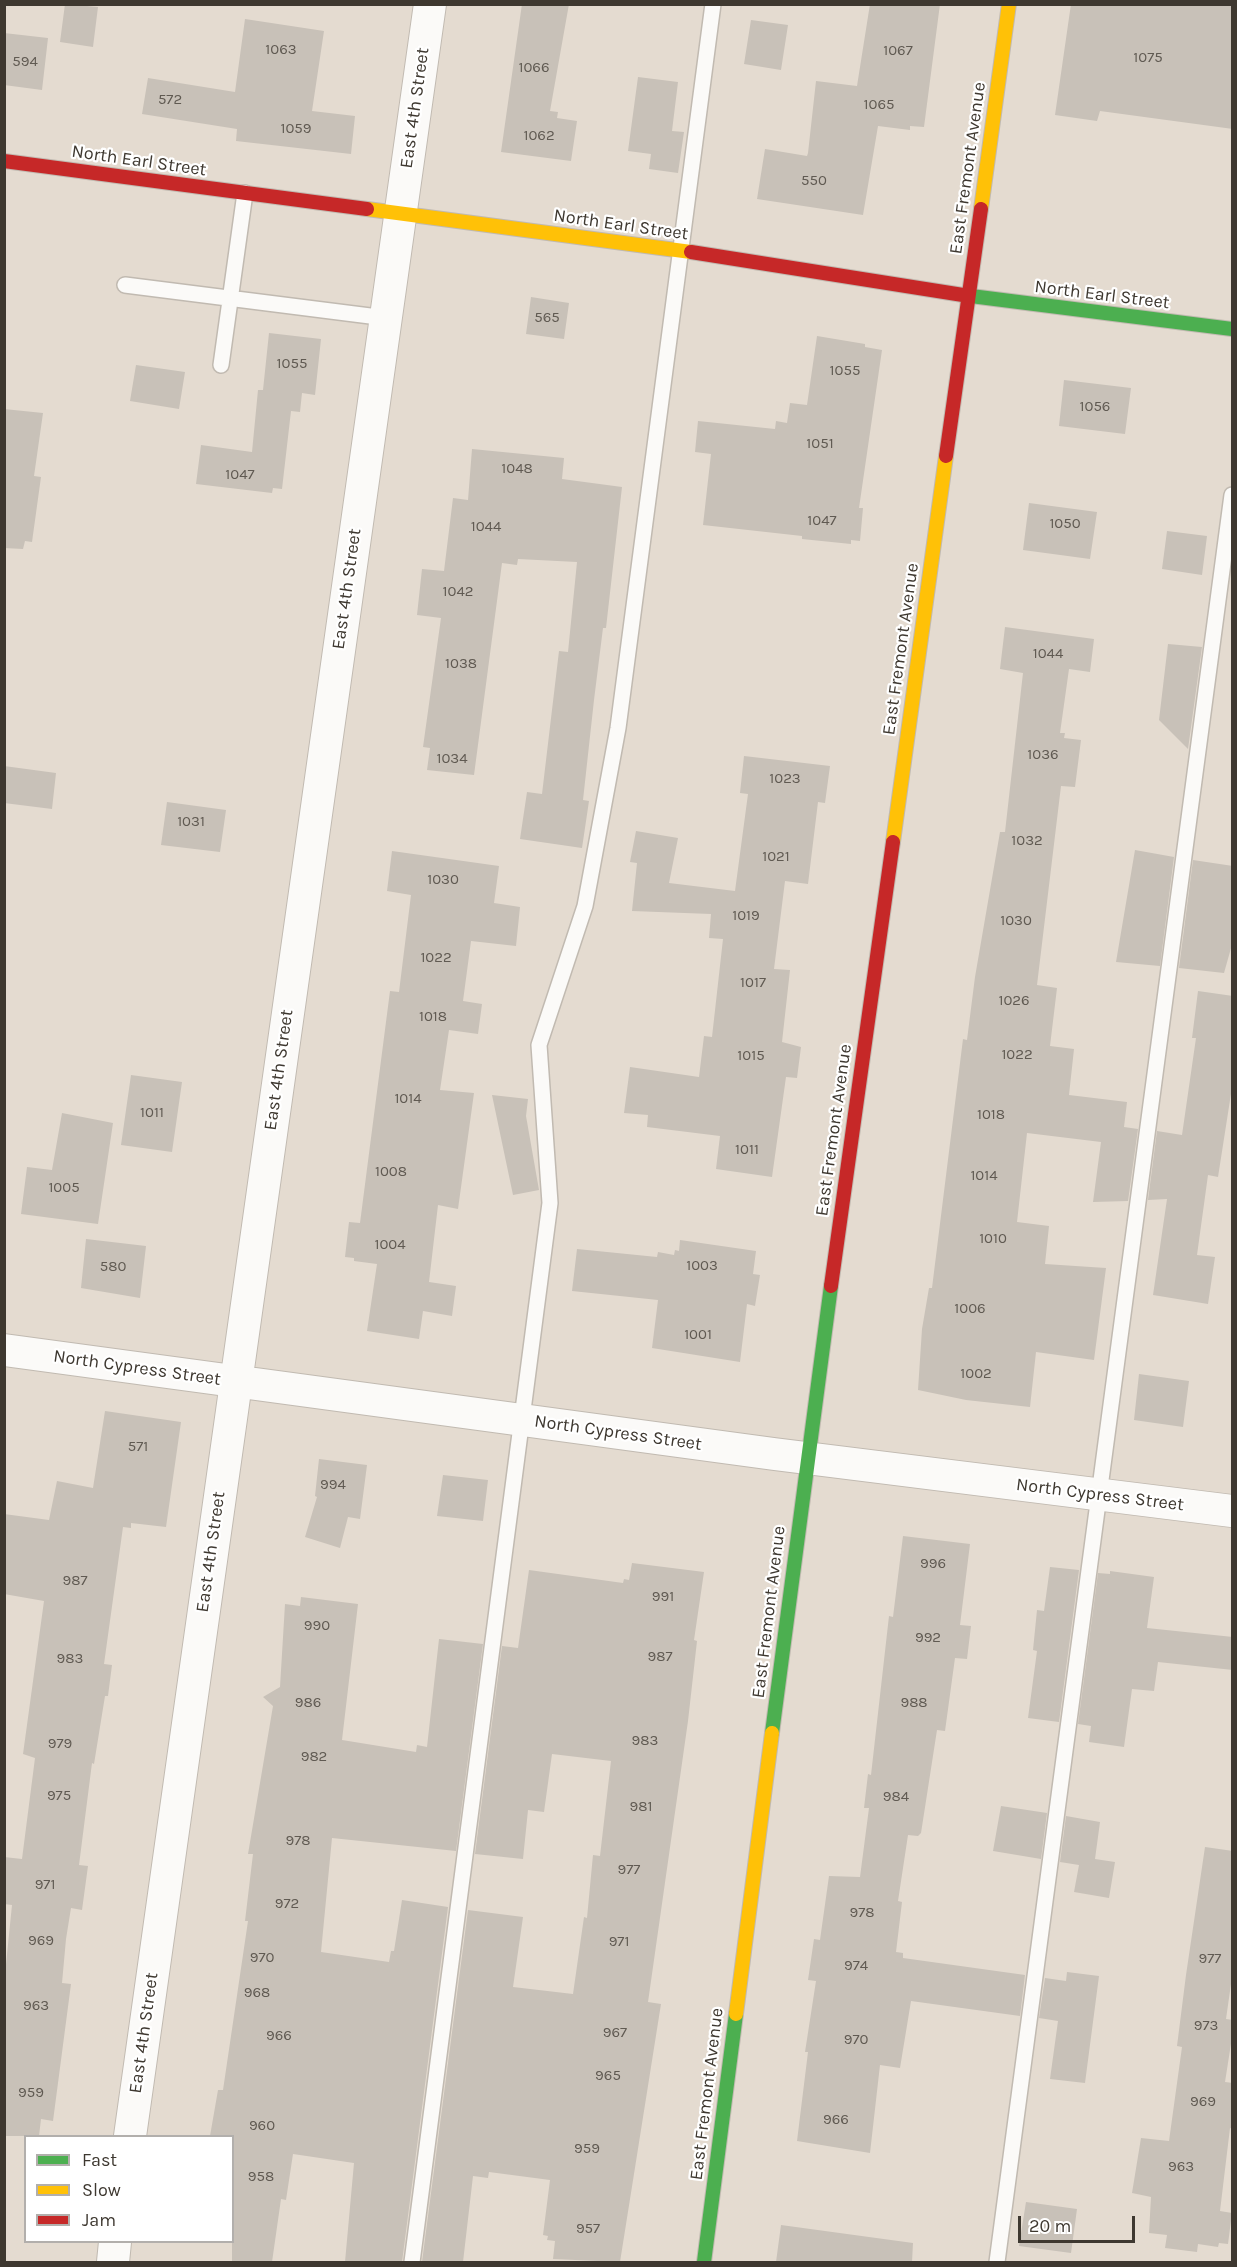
<!DOCTYPE html>
<style>
body{margin:0}
#map{position:relative;width:1237px;height:2267px;overflow:hidden;background:#e4dbd0;font-family:Karla,sans-serif}
canvas{display:block}
.frame{position:absolute;inset:0;border:6px solid #3e3830;pointer-events:none}
.legend{position:absolute;left:24px;top:2135px;width:210px;height:108px;box-sizing:border-box;background:#fff;border:2px solid #b2afac;margin:0;padding:8px 10px;list-style:none;font-size:18px;color:#3e3830}
.legend li{display:flex;align-items:center;gap:12px;height:30px}
.legend b{width:30px;border:2px solid #b2afac}
.scale{position:absolute;left:1018px;top:2216px;width:117px;height:27px;box-sizing:border-box;border:3px solid #3e3830;border-top:0;padding-left:8px;font-size:18px;line-height:21px;white-space:nowrap;color:#3e3830;-webkit-text-stroke:4px #fff;paint-order:stroke}
</style>
<div id="map">
<canvas width="1237" height="2267"></canvas>
<div class="frame"></div>
<ul class="legend">
<li><b style="height:8px;background:#4caf50"></b>Fast</li>
<li><b style="height:8px;background:#ffc107"></b>Slow</li>
<li><b style="height:8px;background:#c62828"></b>Jam</li>
</ul>
<div class="scale">20 m</div>
</div>
<script>
const g = document.querySelector('canvas').getContext('2d');
g.lineJoin = 'round';
function fill(path, color) { g.fillStyle = color; g.fill(path, 'evenodd'); }
const toPath = rows => new Path2D(rows.map(r => 'M' + r).join(''));
function strokePath(path, color, width, dash) { g.strokeStyle = color; g.lineWidth = width; g.lineCap = dash ? 'butt' : 'round'; g.setLineDash(dash || []); g.stroke(path); }
function drawText(font, color, halo, rows, align = 'center') {
  g.font = font + ' Karla,sans-serif'; g.lineWidth = 4.5; g.setLineDash([]); g.textBaseline = 'middle'; g.strokeStyle = halo; g.fillStyle = color; for (const [text, x, y, turn = 0] of rows) {
    g.save(); g.translate(x, y); g.rotate((+turn || 0) * Math.PI / 180); g.textAlign = isNaN(turn) ? turn : align; if (halo) g.strokeText(text, 0, 0); g.fillText(text, 0, 0); g.restore();
  }
}
const building = toPath([
 [65,4,98,7,93,47,60,42],
 [522,4,569,4,550,111,558,112,557,118,577,121,571,161,501,152],
 [870,4,940,4,924,127,910,126,910,130,878,126,863,215,757,199,765,149,807,156,808,153,816,81,857,86],
 [1071,4,1233,4,1233,129,1100,111,1097,121,1055,115],
 [245,19,324,31,312,111,355,116,351,154,236,141,237,129,142,114,148,78,235,92],
 [751,20,788,25,781,70,744,64],
 [4,33,48,38,42,90,4,85],
 [638,77,678,82,672,131,684,132,678,173,649,169,651,154,628,151],
 [531,297,569,303,564,339,526,334],
 [269,333,321,339,315,395,302,393,300,412,291,411,282,489,273,488,272,493,196,484,201,445,252,452,258,390,263,390],
 [817,336,865,344,865,347,882,350,859,508,863,508,860,541,851,540,851,544,802,539,802,536,703,525,711,454,695,452,698,421,775,429,776,421,787,423,790,403,807,405],
 [136,365,185,372,179,409,130,401],
 [1064,380,1131,388,1125,434,1059,426],
 [4,409,43,413,34,476,41,477,32,542,25,541,23,549,4,548],
 [472,449,564,458,562,479,622,487,606,628,603,628,594,700,583,800,589,801,582,848,520,839,527,792,542,794,559,651,568,652,577,562,518,559,517,565,502,563,474,775,427,770,430,748,423,747,441,618,417,615,422,569,444,571,453,498,468,500],
 [1029,503,1097,512,1090,559,1023,550],
 [1167,531,1207,536,1202,575,1162,569],
 [1005,627,1094,639,1090,672,1069,669,1060,733,1065,733,1064,738,1081,740,1075,787,1061,786,1037,985,1057,988,1050,1046,1074,1049,1069,1095,1127,1102,1124,1127,1138,1129,1128,1201,1093,1202,1101,1142,1027,1133,1017,1222,1049,1226,1045,1264,1106,1268,1094,1360,1036,1352,1030,1407,966,1400,918,1390,922,1329,929,1288,932,1288,963,1039,967,1040,975,977,1000,832,1005,832,1023,673,1000,669],
 [1168,644,1202,647,1188,749,1159,720],
 [744,756,830,766,825,803,818,802,808,884,785,881,774,969,790,970,782,1042,801,1047,797,1078,786,1077,772,1177,716,1169,720,1136,647,1127,648,1115,624,1113,630,1067,699,1077,704,1036,712,1037,723,939,709,938,711,914,632,911,637,863,630,862,636,831,678,838,669,883,735,891,748,794,740,793],
 [4,766,56,773,52,809,4,803],
 [167,802,226,810,220,852,161,845],
 [1135,850,1174,857,1160,966,1116,962],
 [392,851,499,866,494,903,520,907,516,946,471,941,463,1001,482,1004,478,1034,449,1030,440,1090,474,1093,458,1209,438,1205,429,1282,456,1286,452,1316,423,1311,419,1339,367,1331,377,1264,354,1261,354,1258,345,1257,349,1222,360,1223,390,991,399,992,411,895,387,891],
 [1193,860,1233,866,1233,941,1224,973,1179,968],
 [1198,991,1233,996,1233,1081,1218,1177,1208,1175,1197,1255,1215,1257,1208,1304,1153,1295,1167,1199,1148,1200,1157,1131,1182,1135,1196,1038,1192,1038],
 [131,1075,182,1082,172,1152,121,1145],
 [492,1095,528,1099,526,1116,539,1190,513,1195],
 [62,1113,113,1123,98,1224,21,1214,27,1167,52,1170],
 [86,1239,146,1246,140,1298,81,1288],
 [680,1240,756,1251,753,1274,760,1275,755,1306,747,1304,740,1362,652,1348,658,1300,572,1291,577,1249,657,1257,658,1252,674,1255,675,1250,679,1251],
 [1139,1374,1189,1381,1183,1427,1134,1420],
 [105,1411,181,1422,166,1527,131,1523,131,1528,123,1527,104,1664,112,1665,108,1696,105,1696,94,1764,92,1763,79,1865,88,1866,82,1910,71,1908,66,1939,62,1983,71,1984,53,2121,41,2119,39,2136,4,2136,4,1984,12,1905,4,1904,4,1857,22,1859,35,1758,23,1754,44,1601,4,1594,4,1514,49,1520,57,1481,93,1488],
 [319,1459,367,1465,360,1519,348,1517,340,1548,305,1537,317,1497,315,1496],
 [443,1475,488,1480,483,1521,437,1516],
 [903,1536,970,1544,960,1625,971,1626,967,1659,955,1658,945,1731,937,1730,921,1833,918,1836,908,1835,898,1901,902,1902,896,1952,903,1953,903,1958,1025,1975,1020,2016,911,2001,900,2068,880,2065,870,2153,797,2141,808,2052,805,2052,816,1981,808,1980,814,1939,820,1940,829,1876,860,1877,869,1808,864,1808,868,1774,871,1775,889,1616,893,1617],
 [632,1563,704,1572,694,1640,697,1641,688,1721,648,2002,661,2004,620,2262,553,2259,555,2241,547,2240,548,2236,543,2235,550,2180,489,2172,488,2178,473,2176,463,2262,422,2262,468,1910,523,1917,513,1987,573,1994,584,1917,587,1918,593,1855,600,1856,611,1761,552,1754,544,1812,528,1810,523,1859,475,1854,502,1646,518,1648,529,1570,623,1583,624,1579,629,1580],
 [1050,1567,1079,1570,1059,1722,1028,1718,1037,1651,1033,1650,1037,1610,1044,1611],
 [1110,1571,1154,1577,1147,1628,1233,1637,1233,1670,1158,1662,1154,1691,1132,1689,1124,1747,1089,1742,1091,1726,1078,1724,1098,1573,1110,1574],
 [301,1597,358,1604,342,1740,416,1752,417,1745,427,1747,439,1639,483,1644,456,1851,332,1838,321,1952,389,1962,391,1951,394,1951,402,1900,448,1907,402,2262,345,2262,354,2163,293,2154,286,2200,281,2199,272,2262,232,2262,232,2136,210,2136,218,2090,223,2090,248,1921,245,1921,253,1854,248,1854,273,1706,263,1697,280,1687,285,1604,300,1606],
 [1001,1806,1047,1813,1041,1859,993,1851],
 [1066,1816,1100,1822,1095,1859,1115,1862,1109,1898,1074,1892,1079,1865,1060,1862],
 [1205,1847,1233,1851,1233,1970,1226,2019,1233,2020,1233,2031,1225,2082,1233,2083,1233,2129,1230,2128,1220,2211,1232,2213,1228,2244,1219,2243,1218,2247,1198,2244,1197,2252,1165,2248,1167,2235,1149,2233,1151,2197,1132,2193,1141,2138,1169,2141,1182,2047,1177,2046,1186,1975],
 [1067,1972,1099,1976,1085,2083,1050,2079,1058,2021,1039,2018,1045,1978,1066,1981],
 [1026,2202,1077,2209,1071,2253,1019,2246],
 [781,2225,913,2243,912,2262,776,2262]
]);
const lane = toPath([
 [125,285,386,318],
 [221,365,245,193],
 [412,2262,550,1203,539,1045,585,906,618,728,713,4],
 [997,2262,1232,495]
]);
const street = toPath([
 [4,1350,774,1454,1232,1511],
 [130,2136,430,4],
 [113,2262,115,2242]
]);
const fast = toPath([
 [963,295,1232,329],
 [772,1733,831,1286],
 [704,2262,736,2014]
]);
const slow = toPath([
 [367,209,691,252],
 [981,209,1009,4],
 [893,842,946,456],
 [736,2014,772,1733]
]);
const jam = toPath([
 [4,161,367,209],
 [691,252,963,295],
 [946,456,981,209],
 [831,1286,893,842]
]);
const numberNames = [
 ["1063",281,50],
 ["1067",898,51],
 ["1075",1148,58],
 ["594",25,62],
 ["1066",534,68],
 ["572",170,100],
 ["1065",879,105],
 ["1059",296,129],
 ["1062",539,136],
 ["550",814,181],
 ["565",547,318],
 ["1055",292,364],
 ["1055",845,371],
 ["1056",1095,407],
 ["1051",820,444],
 ["1048",517,469],
 ["1047",240,475],
 ["1047",822,521],
 ["1050",1065,524],
 ["1044",486,527],
 ["1042",458,592],
 ["1044",1048,654],
 ["1038",461,664],
 ["1036",1043,755],
 ["1034",452,759],
 ["1023",785,779],
 ["1031",191,822],
 ["1032",1027,841],
 ["1021",776,857],
 ["1030",443,880],
 ["1019",746,916],
 ["1030",1016,921],
 ["1022",436,958],
 ["1017",753,983],
 ["1026",1014,1001],
 ["1018",433,1017],
 ["1022",1017,1055],
 ["1015",751,1056],
 ["1014",408,1099],
 ["1011",152,1113],
 ["1018",991,1115],
 ["1011",747,1150],
 ["1008",391,1172],
 ["1014",984,1176],
 ["1005",64,1188],
 ["1010",993,1239],
 ["1004",390,1245],
 ["1003",702,1266],
 ["580",113,1267],
 ["1006",970,1309],
 ["1001",698,1335],
 ["1002",976,1374],
 ["571",138,1447],
 ["994",333,1485],
 ["996",933,1564],
 ["987",75,1581],
 ["991",663,1597],
 ["990",317,1626],
 ["992",928,1638],
 ["987",660,1657],
 ["983",70,1659],
 ["986",308,1703],
 ["988",914,1703],
 ["983",645,1741],
 ["979",60,1744],
 ["982",314,1757],
 ["975",59,1796],
 ["984",896,1797],
 ["981",641,1807],
 ["978",298,1841],
 ["977",629,1870],
 ["971",45,1885],
 ["972",287,1904],
 ["978",862,1913],
 ["969",41,1941],
 ["971",619,1942],
 ["970",262,1958],
 ["977",1210,1959],
 ["974",856,1966],
 ["968",257,1993],
 ["963",36,2006],
 ["973",1206,2026],
 ["967",615,2033],
 ["966",279,2036],
 ["970",856,2040],
 ["965",608,2076],
 ["959",31,2093],
 ["969",1203,2102],
 ["966",836,2120],
 ["960",262,2126],
 ["959",587,2149],
 ["963",1181,2167],
 ["958",261,2177],
 ["957",588,2229]
];
const streetNames = [
 ["East 4th Street",415,108,-82],
 ["North Earl Street",139,161,8],
 ["East Fremont Avenue",968,168,-82],
 ["North Earl Street",621,225,8],
 ["North Earl Street",1102,295,7],
 ["East 4th Street",347,589,-82],
 ["East Fremont Avenue",901,649,-82],
 ["East 4th Street",279,1070,-82],
 ["East Fremont Avenue",834,1130,-82],
 ["North Cypress Street",137,1368,8],
 ["North Cypress Street",618,1433,8],
 ["North Cypress Street",1100,1495,7],
 ["East 4th Street",211,1552,-82],
 ["East Fremont Avenue",769,1612,-83],
 ["East 4th Street",144,2033,-82],
 ["East Fremont Avenue",707,2094,-83]
];
fill(building, '#c8c1b8');
strokePath(lane, '#c1bab1', 18);
strokePath(street, '#c1bab1', 34);
strokePath(fast, '#c1bab1', 16);
strokePath(slow, '#c1bab1', 16);
strokePath(jam, '#c1bab1', 16);
strokePath(lane, '#fbfaf8', 15);
strokePath(street, '#fbfaf8', 32);
strokePath(fast, '#4caf50', 14);
strokePath(slow, '#ffc107', 14);
strokePath(jam, '#c62828', 14);
drawText('15px', '#605a52', null, numberNames);
drawText('18px', '#3e3830', '#fff', streetNames);
</script>
